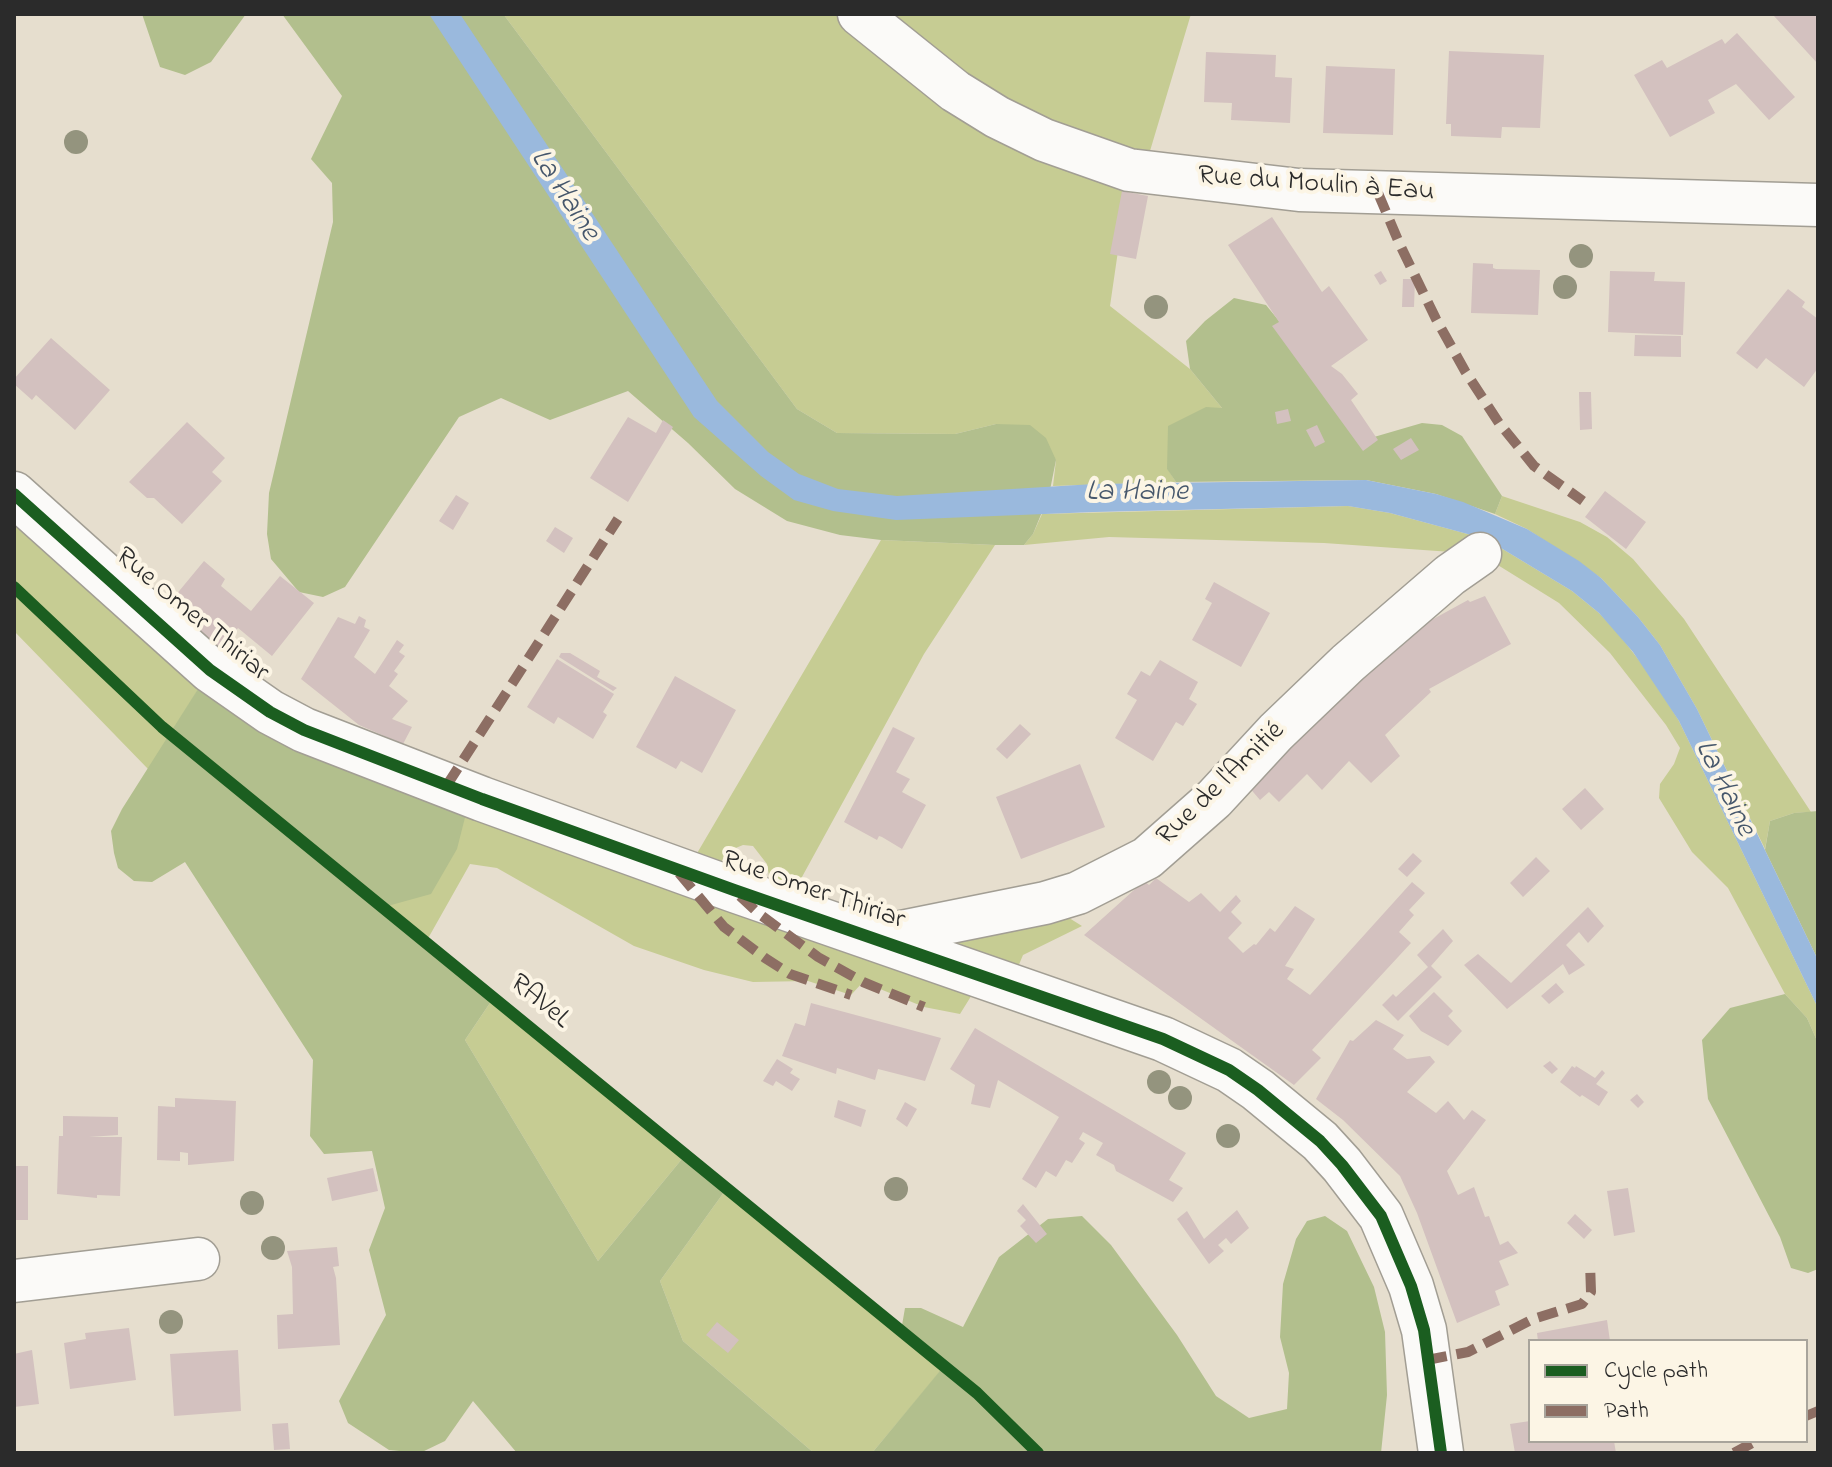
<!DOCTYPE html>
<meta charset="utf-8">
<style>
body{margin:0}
#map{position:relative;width:1832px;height:1467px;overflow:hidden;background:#e6dece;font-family:"Indie Flower",sans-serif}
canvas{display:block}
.frame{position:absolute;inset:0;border:16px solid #2b2b2b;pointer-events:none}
.legend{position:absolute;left:1528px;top:1339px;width:280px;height:104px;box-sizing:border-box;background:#fcf5e5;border:2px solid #a8a49b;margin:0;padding:10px 14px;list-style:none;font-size:24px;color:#2b2b2b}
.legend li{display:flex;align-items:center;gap:16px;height:40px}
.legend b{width:40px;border:2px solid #a8a49b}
</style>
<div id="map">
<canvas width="1832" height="1467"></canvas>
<div class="frame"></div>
<ul class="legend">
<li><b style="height:10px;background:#1b5e20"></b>Cycle path</li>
<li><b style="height:10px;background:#8d6e63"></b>Path</li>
</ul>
</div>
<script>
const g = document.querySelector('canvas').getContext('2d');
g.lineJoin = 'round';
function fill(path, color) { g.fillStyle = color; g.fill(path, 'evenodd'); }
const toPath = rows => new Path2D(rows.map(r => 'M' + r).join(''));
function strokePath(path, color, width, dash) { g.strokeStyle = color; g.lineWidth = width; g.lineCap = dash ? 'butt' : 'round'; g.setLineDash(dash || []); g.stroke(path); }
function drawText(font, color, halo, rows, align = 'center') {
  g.font = font + ' "Indie Flower",sans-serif'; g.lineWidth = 8; g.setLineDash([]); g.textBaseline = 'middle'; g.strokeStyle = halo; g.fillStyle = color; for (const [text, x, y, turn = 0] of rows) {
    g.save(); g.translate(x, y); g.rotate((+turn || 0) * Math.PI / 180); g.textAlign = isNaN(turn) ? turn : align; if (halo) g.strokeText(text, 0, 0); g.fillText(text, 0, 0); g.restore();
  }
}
const green = toPath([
 [500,14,1191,14,1144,171,1127,189,1110,306,1190,369,1222,408,1167,468,1176,482,1053,486,1056,460,996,424,955,434,837,433,797,409,504,15],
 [14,494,210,670,149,770,14,631],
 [1502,496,1580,522,1607,537,1633,559,1684,619,1811,812,1794,813,1770,821,1765,849,1697,709,1660,645,1638,617,1601,578,1527,529,1495,514],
 [1348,506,1390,513,1486,539,1572,591,1599,613,1618,633,1651,676,1679,721,1818,1008,1818,1043,1807,1018,1785,994,1728,888,1692,852,1659,798,1660,784,1674,764,1680,748,1666,725,1610,653,1559,603,1480,554,1324,543,1109,537,1024,545,1033,534,1042,514],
 [881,540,995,545,924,654,785,908,871,937,1045,903,1082,926,1023,955,1010,986,983,977,960,1014,924,1007,863,982,851,995,808,981,753,982,704,970,634,946,497,868,470,864,426,942,383,907,471,794,686,872],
 [743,845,753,846,767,864,769,876,761,899,712,882,726,852],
 [494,997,686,1154,598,1261,465,1040],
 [727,1188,945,1366,872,1453,814,1453,683,1341,660,1281]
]);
const forest = toPath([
 [142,14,246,14,211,62,185,75,160,67],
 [282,14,504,15,797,409,837,433,955,434,996,424,1030,425,1046,438,1056,460,1049,495,1033,534,1024,545,995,545,881,540,840,535,787,521,735,489,688,443,628,391,550,420,501,398,459,417,345,587,323,597,299,592,271,559,267,534,269,493,333,222,332,183,311,159,342,96],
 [1234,298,1266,305,1374,437,1422,423,1442,425,1462,436,1502,496,1495,514,1436,494,1366,480,1176,482,1167,469,1168,426,1206,407,1222,408,1190,369,1186,341,1205,321],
 [210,670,471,794,457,849,431,894,384,907,494,997,465,1040,598,1261,686,1154,727,1188,660,1281,683,1341,814,1453,517,1453,473,1401,445,1441,420,1453,389,1450,348,1423,339,1401,386,1315,369,1250,385,1208,372,1151,324,1154,310,1136,313,1060,185,862,152,882,134,881,118,868,114,853,111,831,122,809],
 [1818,811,1818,960,1765,850,1770,821,1794,813],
 [1785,994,1807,1018,1818,1043,1818,1269,1808,1273,1791,1268,1780,1237,1708,1099,1702,1040,1730,1008],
 [1082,1216,1111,1245,1177,1335,1216,1396,1249,1418,1287,1409,1289,1373,1280,1337,1283,1284,1296,1239,1307,1221,1325,1216,1347,1231,1374,1287,1385,1332,1387,1395,1381,1453,872,1453,944,1366,901,1331,905,1308,921,1308,963,1327,999,1257,1048,1219]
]);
const water = toPath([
 [429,14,460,14,717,401,768,452,799,474,838,489,897,496,1094,484,1366,480,1436,494,1463,502,1527,529,1579,561,1601,578,1638,617,1660,645,1697,709,1818,960,1818,1008,1679,721,1633,652,1599,613,1572,591,1486,539,1390,513,1348,506,1094,512,896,520,833,511,794,500,761,476,694,417]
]);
const building = toPath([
 [1776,14,1818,14,1818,64,1774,16],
 [1737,33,1795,97,1769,120,1736,84,1708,100,1715,113,1670,137,1634,75,1662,60,1667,68,1722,39,1725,44],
 [1449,51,1544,55,1540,128,1502,127,1501,138,1451,136,1451,124,1446,124],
 [1206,52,1276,55,1275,77,1292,78,1290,123,1231,120,1232,103,1204,102],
 [1326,66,1395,69,1393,135,1323,133],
 [1122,191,1148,196,1136,259,1110,254],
 [1272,217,1322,292,1329,286,1368,340,1331,366,1342,374,1358,394,1351,400,1378,440,1363,451,1275,330,1272,326,1279,322,1228,245],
 [1473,263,1493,264,1493,268,1496,269,1540,270,1538,315,1471,313],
 [1381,271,1387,281,1380,285,1374,275],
 [1610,271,1655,272,1654,281,1685,282,1683,335,1608,332],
 [1403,279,1415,279,1414,307,1402,307],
 [1788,289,1805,302,1802,307,1818,319,1818,368,1804,387,1766,358,1757,369,1736,353],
 [1635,335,1681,336,1681,357,1634,356],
 [51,338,110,390,75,430,36,395,32,400,14,384,14,379],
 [1579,392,1591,392,1592,429,1580,430],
 [1288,409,1291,421,1277,424,1275,412],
 [628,417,656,433,663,420,673,427,628,502,590,478],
 [187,422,225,458,212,472,222,481,182,524,154,498,147,498,129,482],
 [1317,425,1325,442,1315,447,1306,430],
 [1411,438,1419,450,1401,460,1393,449],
 [1605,491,1646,522,1626,549,1585,517],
 [456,495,469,503,453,530,439,521],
 [555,527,573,538,564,553,546,541],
 [204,561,225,579,221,586,251,611,280,576,314,603,272,656,238,628,220,650,183,617,190,609,175,596],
 [1214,582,1270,613,1241,667,1192,640,1212,603,1205,599],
 [1485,596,1511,644,1429,689,1431,692,1385,735,1400,756,1371,783,1349,761,1322,790,1307,774,1279,802,1269,792,1260,800,1248,786,1395,640,1468,600,1470,602],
 [359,616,366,620,364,627,370,630,354,657,375,674,397,640,404,645,399,652,405,656,394,671,398,674,389,686,408,701,392,719,412,727,403,744,359,725,301,679,338,617,355,624],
 [561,653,570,653,600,671,597,677,617,688,613,691,559,657],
 [557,659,614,694,603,712,607,715,593,739,558,717,554,724,527,707],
 [1160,660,1198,682,1189,699,1197,704,1183,726,1176,722,1153,761,1115,738,1137,700,1127,694,1141,671,1150,676],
 [675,676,736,710,702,773,681,761,676,769,636,747],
 [1020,724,1031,734,1007,759,996,749],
 [893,727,915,738,896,772,910,779,902,792,926,805,902,849,882,837,879,836,877,840,844,822],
 [1080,764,1105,827,1021,859,996,797],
 [1585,788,1604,809,1581,830,1562,809],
 [1413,853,1422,861,1407,877,1398,869],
 [1536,857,1550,871,1523,897,1510,883],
 [1156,878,1189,902,1201,893,1220,912,1236,895,1241,901,1231,912,1242,923,1228,938,1243,953,1254,944,1256,945,1270,928,1275,932,1295,906,1315,919,1285,966,1294,969,1287,979,1310,995,1412,882,1425,893,1409,910,1414,915,1399,932,1411,943,1312,1050,1321,1058,1294,1085,1084,935,1144,881,1149,885],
 [1588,907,1604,926,1588,943,1579,932,1566,945,1585,965,1569,975,1563,964,1507,1009,1464,965,1478,954,1511,983],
 [1443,929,1453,941,1431,966,1442,977,1398,1021,1382,1005,1393,994,1396,997,1428,967,1417,955],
 [1556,983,1564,992,1549,1004,1541,996],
 [1434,992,1453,1011,1448,1016,1462,1031,1448,1046,1421,1031,1409,1016],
 [811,1003,941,1038,925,1081,878,1069,875,1080,837,1068,836,1074,782,1056,795,1023,805,1026],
 [1376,1020,1404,1035,1393,1049,1407,1059,1430,1056,1435,1062,1407,1092,1436,1113,1448,1101,1464,1120,1472,1110,1486,1120,1447,1171,1458,1195,1474,1187,1485,1217,1489,1216,1500,1245,1508,1241,1518,1253,1499,1261,1509,1285,1495,1291,1500,1305,1457,1323,1417,1213,1400,1176,1343,1120,1316,1099,1350,1040,1353,1041],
 [975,1028,1186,1153,1169,1180,1183,1188,1173,1202,1116,1171,1114,1165,1096,1155,1103,1143,1083,1132,1079,1139,1085,1143,1072,1163,1066,1160,1056,1177,1046,1171,1036,1188,1022,1179,1059,1117,998,1080,990,1108,971,1104,975,1085,950,1069],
 [777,1059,793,1069,790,1073,800,1079,792,1091,776,1081,773,1086,763,1081],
 [1550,1061,1558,1069,1552,1074,1543,1066],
 [1572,1066,1575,1068,1576,1066,1595,1078,1602,1070,1605,1073,1596,1084,1608,1092,1599,1106,1582,1095,1580,1097,1560,1082],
 [1637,1094,1644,1102,1638,1108,1630,1100],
 [175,1098,236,1101,234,1161,188,1165,188,1153,180,1152,180,1161,157,1160,158,1106,175,1107],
 [838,1100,866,1110,861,1127,834,1117],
 [905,1102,917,1109,907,1127,896,1119],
 [63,1116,118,1117,118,1135,89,1137,122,1137,120,1196,97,1195,97,1198,57,1194,59,1136,63,1136],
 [14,1166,28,1166,28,1220,14,1220],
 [373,1168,378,1191,332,1201,327,1178],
 [1628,1188,1635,1232,1614,1236,1607,1191],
 [1023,1204,1047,1234,1036,1243,1020,1226,1026,1220,1017,1211],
 [1237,1210,1249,1228,1231,1244,1226,1238,1218,1245,1224,1251,1209,1264,1177,1219,1187,1211,1204,1239],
 [1575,1214,1592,1230,1584,1239,1567,1223],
 [337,1247,339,1266,333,1267,336,1278,340,1345,278,1349,277,1315,293,1314,292,1267,287,1251],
 [1607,1320,1610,1341,1538,1341,1537,1333],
 [717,1322,739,1340,728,1353,706,1335],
 [129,1328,136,1380,70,1389,64,1343,86,1339,85,1333],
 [32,1350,39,1404,14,1407,14,1354],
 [238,1350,241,1411,174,1416,170,1354],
 [1530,1421,1530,1441,1614,1441,1616,1453,1515,1453,1510,1424],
 [288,1423,290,1449,274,1450,272,1424]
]);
const street = toPath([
 [859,14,955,91,997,117,1044,140,1129,170,1299,190,1818,205],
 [871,938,1045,903,1078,893,1147,858,1214,799,1276,732,1348,663,1450,575,1480,554],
 [14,1281,198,1259]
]);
const secondary = toPath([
 [14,494,210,670,270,712,304,730,482,799,734,890,1163,1039,1229,1070,1258,1090,1320,1141,1342,1165,1381,1216,1411,1286,1424,1330,1441,1453]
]);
const quiet = toPath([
 [1378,193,1400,245,1436,319,1465,371,1499,423,1534,466,1583,501],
 [447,785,618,519],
 [679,873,724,927,765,958,790,974,851,995],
 [740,896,758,913,818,957,863,982,924,1007],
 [1427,1360,1468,1352,1533,1319,1582,1304,1591,1292,1590,1263],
 [1806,1416,1818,1411],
 [1734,1453,1756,1441]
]);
const cycleway = toPath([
 [14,494,210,670,270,712,304,730,482,799,734,890,1163,1039,1229,1070,1258,1090,1320,1141,1342,1165,1381,1216,1411,1286,1424,1330,1441,1453],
 [14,587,162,727,977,1393,1038,1453]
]);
const trees = [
 [76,142],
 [1581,256],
 [1565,287],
 [1156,307],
 [1159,1082],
 [1180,1098],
 [1228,1136],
 [896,1189],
 [252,1203],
 [273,1248],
 [171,1322]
];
const streetNames = [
 ["Rue du Moulin à Eau",1316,186,4],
 ["Rue Omer Thiriar",191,616,40],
 ["Rue de l'Amitié",1222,785,-44],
 ["Rue Omer Thiriar",813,892,19],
 ["RAVeL",539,1003,39]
];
const waterNames = [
 ["La Haine",563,196,57],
 ["La Haine",1137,494],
 ["La Haine",1723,789,64]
];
fill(green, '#c6cc93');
fill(forest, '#b2bf8d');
fill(water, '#9ab9dd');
fill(building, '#d3c1bf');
strokePath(street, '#a29e94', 45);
strokePath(secondary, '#a29e94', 47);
strokePath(street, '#fbfaf8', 42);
strokePath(secondary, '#fbfaf8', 44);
strokePath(quiet, '#8d6e63', 10, [20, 10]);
strokePath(cycleway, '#1b5e20', 12);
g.fillStyle = '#94947e';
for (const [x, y] of trees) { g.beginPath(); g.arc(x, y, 12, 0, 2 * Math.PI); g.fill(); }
drawText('28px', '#2b2b2b', '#fcf5e5', streetNames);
drawText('italic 30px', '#46576c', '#fcf5e5', waterNames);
</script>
